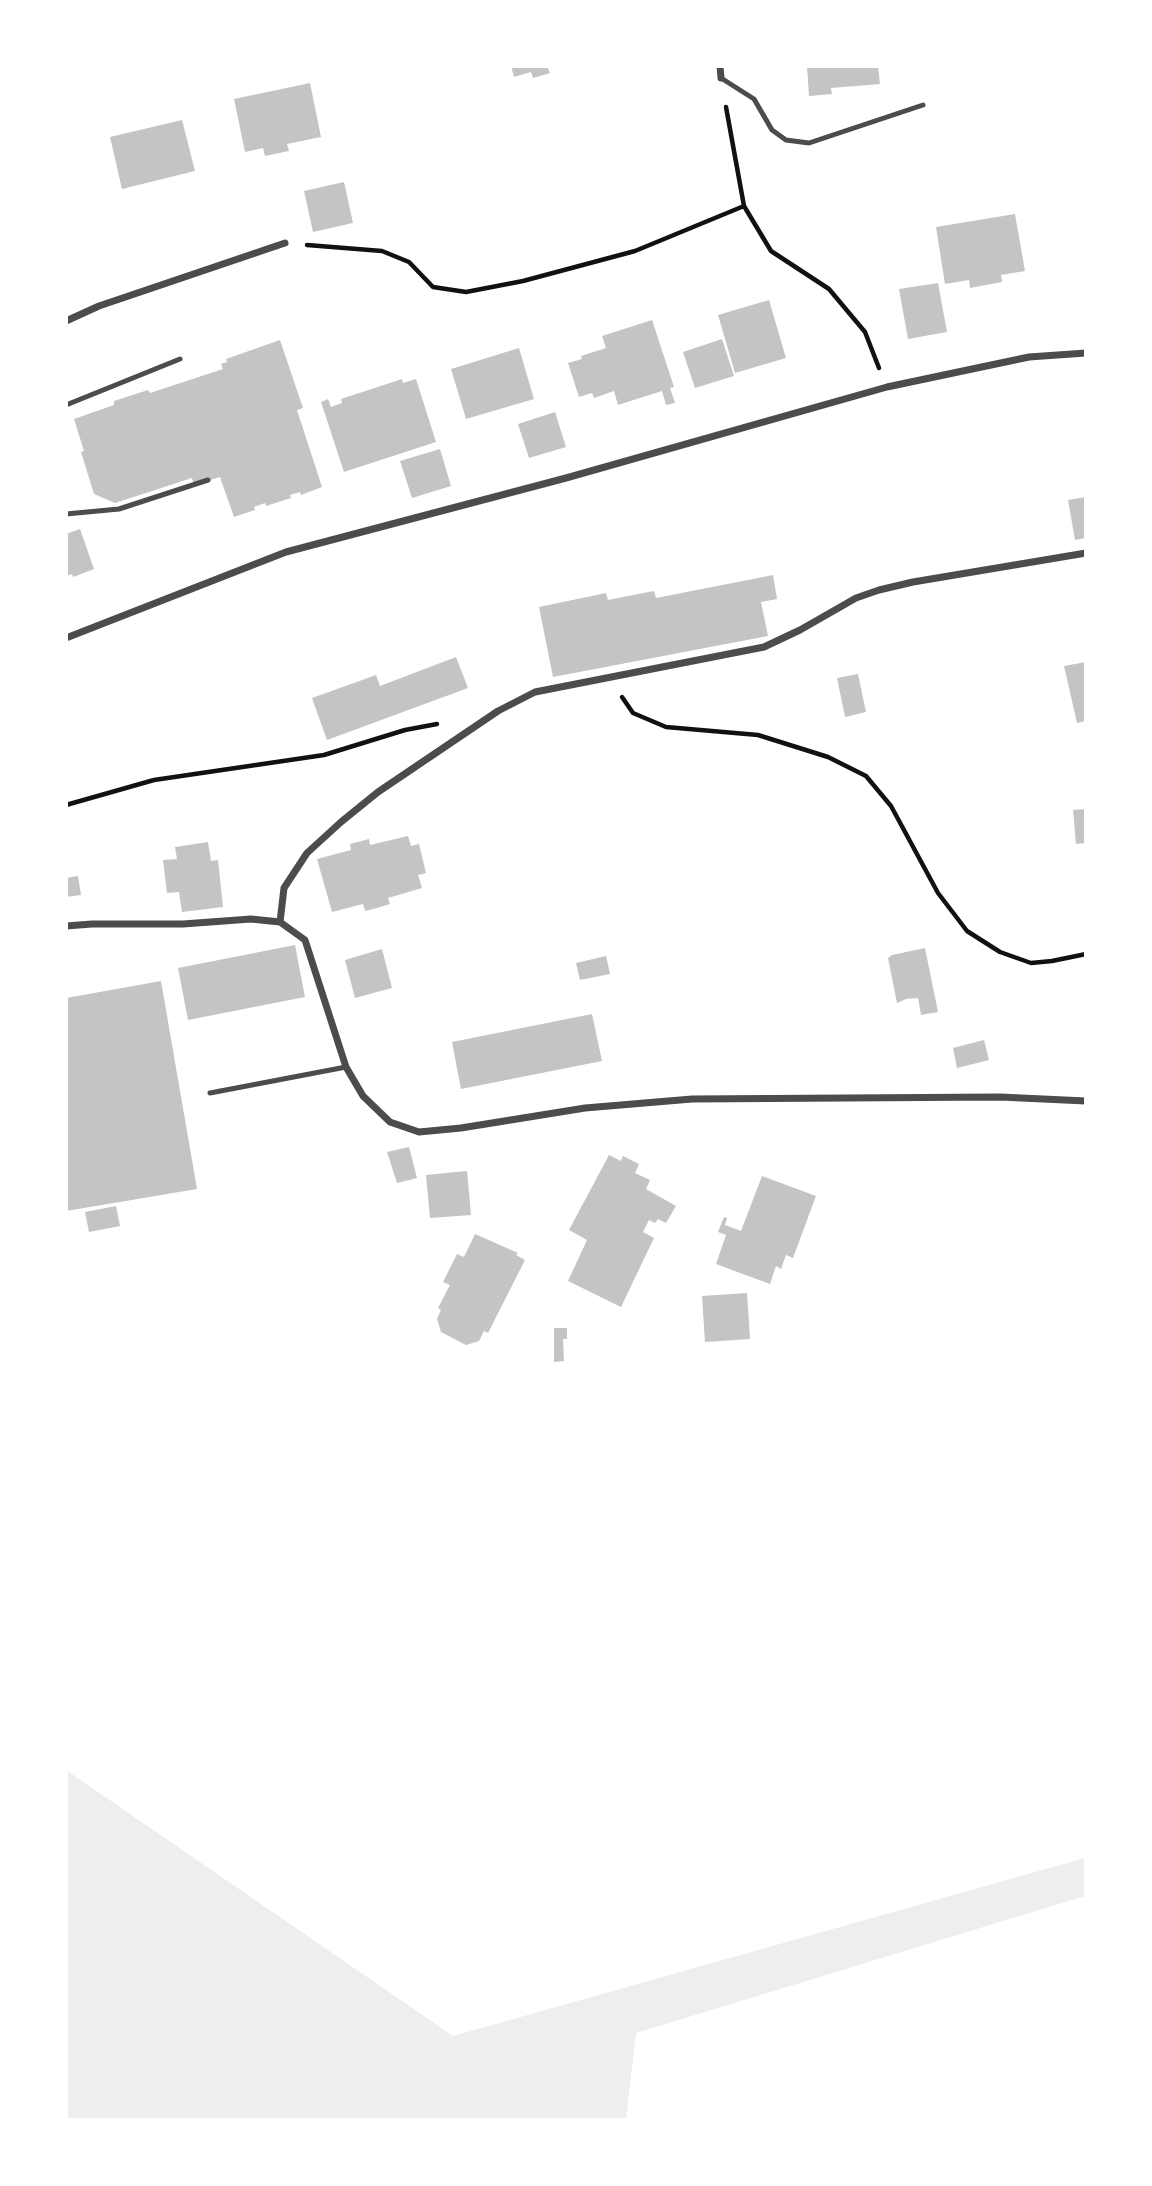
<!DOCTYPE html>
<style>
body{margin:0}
#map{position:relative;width:1152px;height:2186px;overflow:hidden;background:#fff;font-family:"Open Sans",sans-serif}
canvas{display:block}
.frame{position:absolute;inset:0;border:68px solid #fff;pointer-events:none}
</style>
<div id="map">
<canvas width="1152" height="2186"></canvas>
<div class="frame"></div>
</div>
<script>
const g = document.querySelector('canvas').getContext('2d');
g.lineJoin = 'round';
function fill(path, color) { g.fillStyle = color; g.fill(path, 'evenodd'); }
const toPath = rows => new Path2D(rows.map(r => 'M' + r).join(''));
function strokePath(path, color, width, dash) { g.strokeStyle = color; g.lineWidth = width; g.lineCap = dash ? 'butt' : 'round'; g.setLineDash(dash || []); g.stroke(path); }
const green = toPath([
 [66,1770,453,2036,1085,1858,1085,1896,636,2033,626,2119,67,2119]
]);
const building = toPath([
 [511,66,547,66,550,73,533,78,531,72,514,77],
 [807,66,878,66,880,84,831,88,832,94,809,96],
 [310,83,321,137,287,144,289,151,265,156,263,148,245,152,234,99],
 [182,120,195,171,122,189,110,137],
 [344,182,353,223,313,232,304,191],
 [1015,214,1025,271,1001,275,1002,282,970,288,969,280,945,284,936,227],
 [938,283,947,332,908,339,899,289],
 [769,300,786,358,735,373,718,315],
 [652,320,674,387,670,388,675,403,666,405,662,391,618,405,614,391,594,398,592,393,579,397,568,363,582,359,581,356,606,348,602,336],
 [722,339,734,376,695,388,683,352],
 [280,340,303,408,297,410,322,487,301,495,300,492,290,495,291,498,266,506,265,503,254,507,255,510,234,517,220,477,194,485,192,478,115,503,94,494,81,452,84,451,74,419,114,405,114,401,148,390,150,393,223,369,221,364,227,362,226,359],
 [519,348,534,399,466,419,451,369],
 [402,379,403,383,416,379,436,442,344,472,321,402,328,399,331,407,342,403,341,399],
 [555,412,566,447,529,458,518,424],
 [440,449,451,486,412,498,400,461],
 [1086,497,1086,538,1075,540,1068,500],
 [80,529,94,569,73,577,72,574,66,576,66,534],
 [773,575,777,599,761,602,768,636,553,677,539,607,606,593,608,600,654,591,656,598],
 [456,657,468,688,327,740,312,698,376,675,380,686],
 [1086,662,1086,721,1077,723,1064,666],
 [858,674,866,712,845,717,837,678],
 [1086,809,1086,843,1076,844,1073,810],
 [408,836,411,846,419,844,426,873,418,875,422,888,388,898,390,904,377,908,365,911,363,904,332,912,317,859,351,850,350,844,369,839,370,845],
 [208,842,211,861,218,860,223,907,182,912,179,892,167,893,163,860,177,859,175,847],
 [78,876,81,895,66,897,66,878],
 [295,945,305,997,188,1020,178,968],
 [925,948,938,1012,921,1015,918,998,906,999,897,1003,888,958,892,955],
 [382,949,392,988,355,998,345,960],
 [606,956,610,974,580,980,576,963],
 [161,981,197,1189,66,1211,66,998],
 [592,1014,602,1061,461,1089,452,1042],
 [984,1040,989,1060,957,1068,953,1048],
 [409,1147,417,1178,397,1183,387,1152],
 [609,1155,621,1161,623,1156,639,1164,635,1173,650,1180,646,1189,676,1206,666,1223,658,1219,655,1223,649,1220,643,1232,654,1238,621,1307,568,1281,587,1240,569,1230],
 [467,1171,471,1215,430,1218,426,1175],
 [762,1176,816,1196,793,1258,786,1255,781,1269,776,1266,770,1284,716,1264,726,1235,718,1232,724,1217,727,1218,725,1225,741,1231],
 [116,1206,120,1226,89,1232,85,1212],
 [475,1234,518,1253,516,1255,525,1260,488,1333,484,1331,479,1341,466,1345,441,1332,437,1319,441,1310,438,1308,450,1285,443,1282,457,1254,464,1257],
 [747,1293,750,1339,705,1342,702,1296],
 [554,1328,567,1328,567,1339,563,1339,564,1361,554,1362]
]);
const path = toPath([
 [726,107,744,206,771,251,829,289,865,332,879,368],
 [307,245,382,251,409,262,433,287,466,292,523,281,635,251,744,206],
 [622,697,633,713,666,727,758,735,828,757,866,776,891,806,938,893,967,931,1000,952,1031,963,1052,961,1086,954],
 [66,805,154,780,324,755,405,730,437,724]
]);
const service = toPath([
 [721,78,754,99,772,130,786,140,809,143,923,105],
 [66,405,180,359],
 [66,514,119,509,208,480],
 [210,1093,346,1067]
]);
const minor = toPath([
 [720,66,721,78],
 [66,321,99,306,285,243],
 [66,638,286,552,566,478,887,387,1029,357,1086,353],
 [280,922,284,888,307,853,341,822,378,792,498,711,535,692,764,647,800,630,856,598,879,590,913,582,1086,553],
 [66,926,92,924,183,924,251,919,280,922,305,940,346,1067,363,1096,390,1122,419,1132,461,1128,585,1108,692,1099,1000,1097,1086,1101]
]);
fill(green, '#eee');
fill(building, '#c4c4c4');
strokePath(path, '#111', 4.5);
strokePath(service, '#4c4c4c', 5);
strokePath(minor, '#4c4c4c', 7);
</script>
